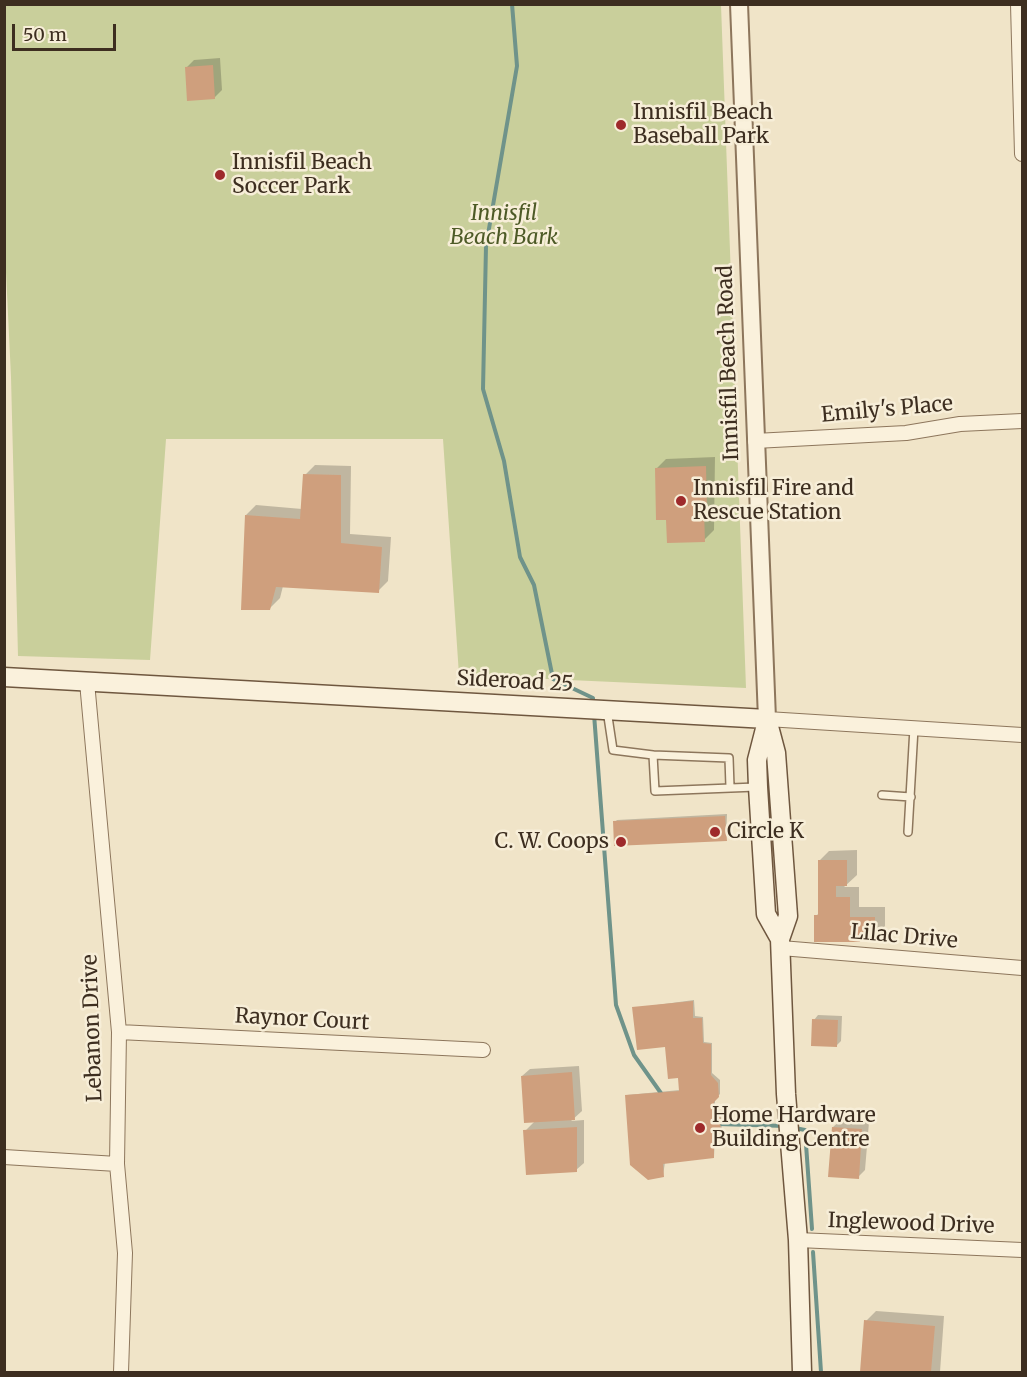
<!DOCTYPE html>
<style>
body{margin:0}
#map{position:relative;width:1027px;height:1377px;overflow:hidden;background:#f0e4c8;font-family:Merriweather,serif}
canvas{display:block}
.frame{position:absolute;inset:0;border:6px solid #3d2e20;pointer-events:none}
.scale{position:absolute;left:12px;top:24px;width:104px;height:27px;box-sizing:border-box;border:3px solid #3d2e20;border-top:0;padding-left:8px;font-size:18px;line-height:21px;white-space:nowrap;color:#3d2e20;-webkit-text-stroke:4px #f7eed8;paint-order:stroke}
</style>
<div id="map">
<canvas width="1027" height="1377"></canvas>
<div class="frame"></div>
<div class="scale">50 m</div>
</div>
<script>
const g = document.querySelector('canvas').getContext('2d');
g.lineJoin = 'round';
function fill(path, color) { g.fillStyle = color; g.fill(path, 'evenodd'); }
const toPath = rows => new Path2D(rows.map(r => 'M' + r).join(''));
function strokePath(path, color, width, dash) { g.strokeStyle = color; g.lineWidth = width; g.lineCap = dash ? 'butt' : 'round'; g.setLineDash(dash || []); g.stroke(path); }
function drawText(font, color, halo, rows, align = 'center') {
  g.font = font + ' Merriweather,serif'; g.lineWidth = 5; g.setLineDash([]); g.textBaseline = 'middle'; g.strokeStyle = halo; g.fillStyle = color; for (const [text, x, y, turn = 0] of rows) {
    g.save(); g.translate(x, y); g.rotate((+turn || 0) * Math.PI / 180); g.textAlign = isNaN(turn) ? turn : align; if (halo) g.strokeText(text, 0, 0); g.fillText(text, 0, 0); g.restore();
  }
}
const green = toPath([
 [4,5,721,5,746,688,459,675,443,439,166,439,150,660,18,656,11,377,4,230]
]);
const shadow = toPath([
 [220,58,222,90,214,98,187,67,194,60],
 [715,457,714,530,704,540,668,518,656,469,666,459],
 [315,465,351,466,350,534,391,537,388,581,378,591,283,586,280,598,270,608,246,515,256,505,302,509,305,475],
 [727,814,726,839,615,822,617,820],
 [857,850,857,875,844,887,859,887,859,907,885,907,885,926,875,936,864,936,860,940,816,916,819,913,819,861,829,851],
 [694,1000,695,1016,703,1017,704,1042,712,1043,712,1073,720,1080,720,1094,715,1099,715,1113,721,1113,722,1133,715,1135,714,1157,665,1162,663,1176,627,1095,680,1090,680,1076,666,1046,634,1008],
 [818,1015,842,1016,841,1041,837,1045,814,1020],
 [579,1066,582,1111,571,1121,584,1120,584,1163,576,1170,525,1131,535,1121,522,1076,530,1069],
 [841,1120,869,1122,865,1170,858,1177,833,1127],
 [876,1311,944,1316,940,1372,861,1372,866,1321]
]);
const stream = toPath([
 [512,4,517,66,486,246,483,389,504,461,520,557,534,585,553,679,593,698,593,704],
 [594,714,616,1005,634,1055,663,1096],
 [718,1124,785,1126],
 [795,1128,805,1130,812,1229],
 [813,1252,821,1372]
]);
const building = toPath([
 [213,65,215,99,187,101,185,67],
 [706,466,707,511,704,511,705,542,667,543,666,520,656,520,655,468],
 [303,474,341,475,341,543,382,547,379,593,276,587,270,610,241,610,245,515,300,519],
 [725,816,727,841,614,846,613,821],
 [818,860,847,860,847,886,836,886,836,897,850,897,850,917,875,917,875,937,860,937,860,942,814,942,814,915,818,915],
 [693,1001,693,1018,702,1018,703,1043,711,1044,711,1075,718,1083,719,1097,714,1102,714,1114,720,1114,721,1137,714,1137,714,1158,663,1164,664,1177,648,1180,630,1165,625,1095,679,1091,678,1078,668,1079,665,1047,637,1050,632,1007],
 [812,1019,838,1020,837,1047,811,1046],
 [572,1072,575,1120,524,1123,521,1076],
 [577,1127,577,1172,526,1175,523,1130],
 [832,1127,862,1129,859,1179,828,1177],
 [864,1320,935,1326,931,1372,860,1372]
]);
const service = toPath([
 [607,710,613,750,653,755,655,791,756,787],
 [653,755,729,758,730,787],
 [882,795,911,797],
 [908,832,914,728]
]);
const minor = toPath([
 [1018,4,1022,154],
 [755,441,906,433,960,424,1022,421],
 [87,682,119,1032,117,1164,125,1253,121,1372],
 [767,719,1022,735],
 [781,948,1022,968],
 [119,1032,483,1050],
 [4,1157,117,1164],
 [798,1240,1022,1250]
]);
const tertiary = toPath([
 [739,4,767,719]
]);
const secondary = toPath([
 [4,677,767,719],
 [767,719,776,753,788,916,780,939,786,1094,798,1240,802,1372],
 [767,721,757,760,758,787,766,914,780,939]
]);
const markers = [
 [621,125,6,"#9e2a2b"],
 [220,175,6,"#9e2a2b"],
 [681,501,6,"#9e2a2b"],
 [715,832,6,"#9e2a2b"],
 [621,842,6,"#9e2a2b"],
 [700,1128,6,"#9e2a2b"]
];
const poiNames = [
 ["Innisfil Beach",633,113],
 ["Baseball Park",633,137],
 ["Innisfil Beach",232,163],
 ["Soccer Park",232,187],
 ["Innisfil Fire and",693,489],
 ["Rescue Station",693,513],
 ["Circle K",727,832],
 ["C. W. Coops",609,842,"right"],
 ["Home Hardware",712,1116],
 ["Building Centre",712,1140]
];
const parkNames = [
 ["Innisfil",504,214],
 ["Beach Bark",504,238]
];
const streetNames = [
 ["Innisfil Beach Road",729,363,-92],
 ["Emily's Place",887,410,-5],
 ["Sideroad 25",515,682,3],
 ["Lilac Drive",904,937,5],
 ["Raynor Court",302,1020,3],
 ["Lebanon Drive",93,1028,-92],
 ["Inglewood Drive",911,1224,2]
];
fill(green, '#c9cf9b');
fill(shadow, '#0003');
strokePath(stream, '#6f938a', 4);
fill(building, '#cf9f7d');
strokePath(service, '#8d765c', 10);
strokePath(minor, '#8d765c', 16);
strokePath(tertiary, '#8d765c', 20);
strokePath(secondary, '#6f573f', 21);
strokePath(service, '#faf1dc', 7);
strokePath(minor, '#faf1dc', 14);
strokePath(tertiary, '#faf1dc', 16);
strokePath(secondary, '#faf1dc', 18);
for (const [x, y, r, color] of markers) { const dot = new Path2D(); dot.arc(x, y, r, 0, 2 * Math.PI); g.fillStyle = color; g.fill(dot); strokePath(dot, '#f7eed8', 2); }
drawText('21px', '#3d2e20', '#f7eed8', poiNames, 'left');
drawText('italic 21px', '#4d5a26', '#f7eed8', parkNames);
drawText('21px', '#3d2e20', '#f7eed8', streetNames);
</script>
